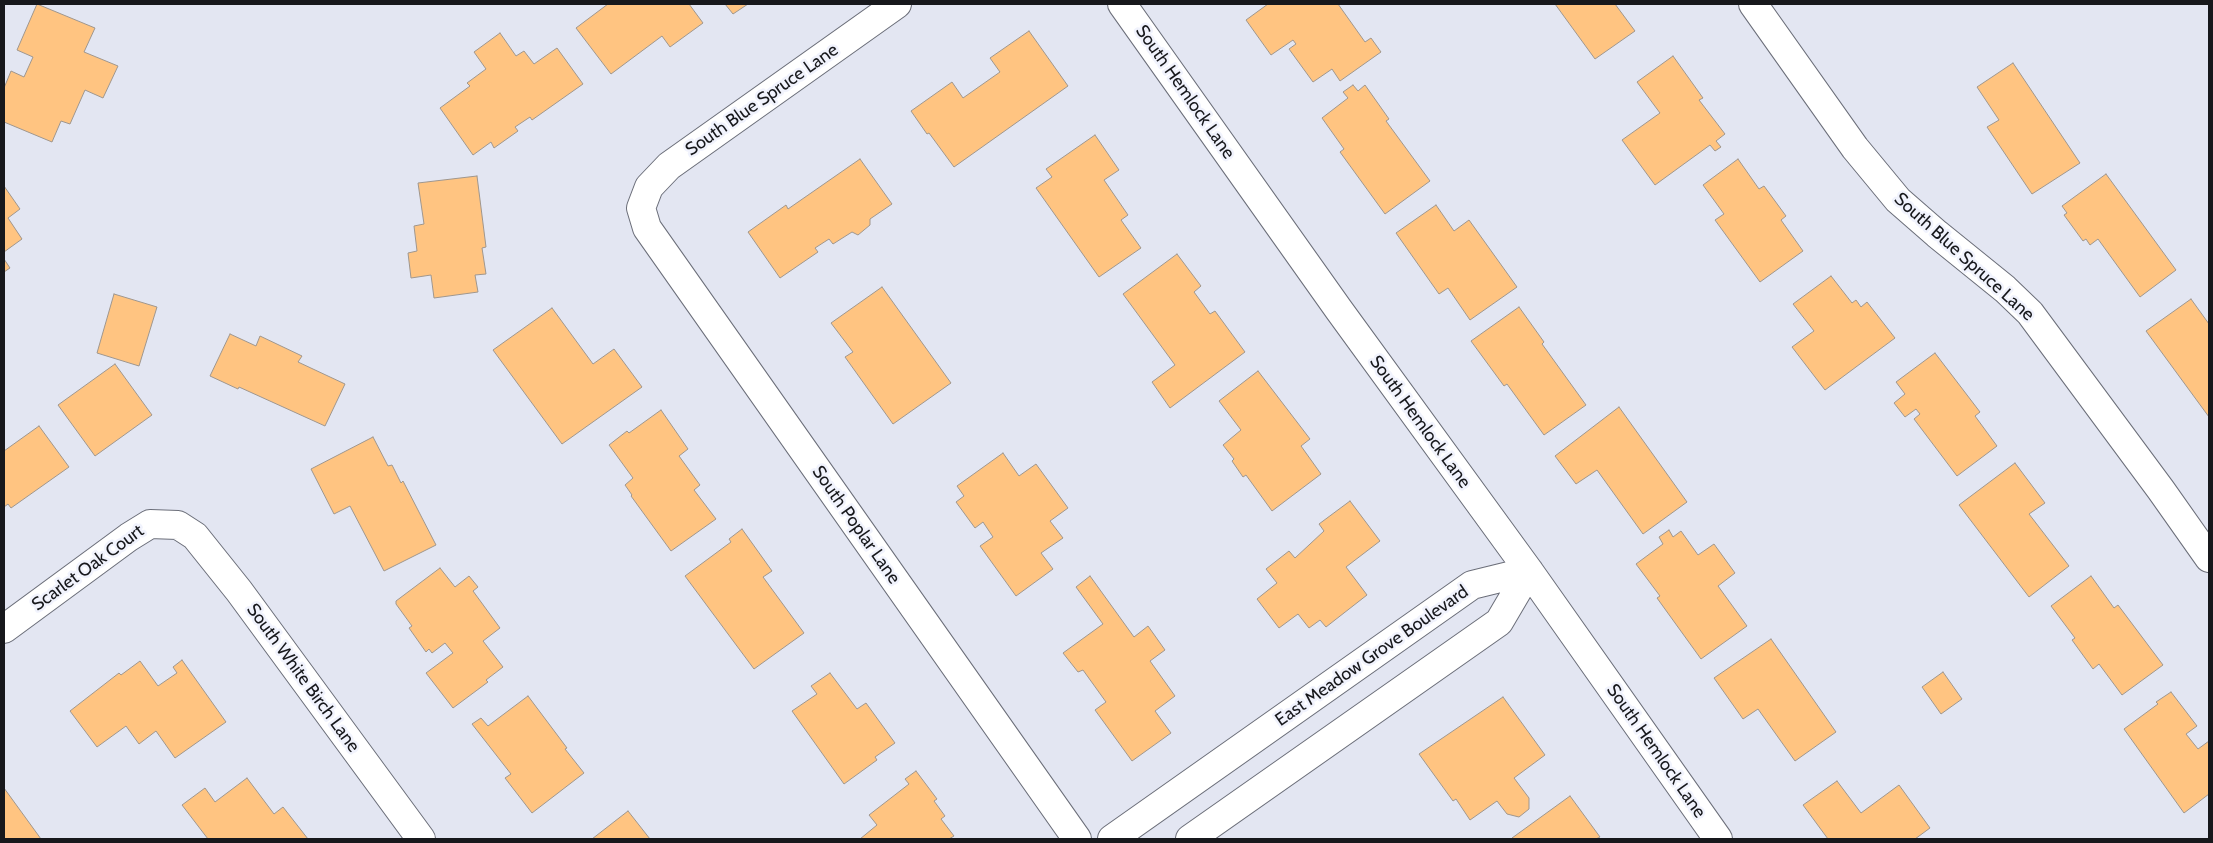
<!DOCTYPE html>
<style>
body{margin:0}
#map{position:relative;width:2213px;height:843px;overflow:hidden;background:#e3e6f2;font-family:Cabin,sans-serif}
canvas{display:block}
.frame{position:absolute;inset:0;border:5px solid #17181c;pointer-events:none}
</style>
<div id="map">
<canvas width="2213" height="843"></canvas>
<div class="frame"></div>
</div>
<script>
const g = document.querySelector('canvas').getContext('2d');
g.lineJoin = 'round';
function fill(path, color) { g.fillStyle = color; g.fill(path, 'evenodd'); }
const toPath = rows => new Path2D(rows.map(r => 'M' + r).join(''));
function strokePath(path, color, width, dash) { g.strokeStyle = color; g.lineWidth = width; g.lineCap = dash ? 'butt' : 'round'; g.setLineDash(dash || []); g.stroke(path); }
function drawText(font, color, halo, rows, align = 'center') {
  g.font = font + ' Cabin,sans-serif'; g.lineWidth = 5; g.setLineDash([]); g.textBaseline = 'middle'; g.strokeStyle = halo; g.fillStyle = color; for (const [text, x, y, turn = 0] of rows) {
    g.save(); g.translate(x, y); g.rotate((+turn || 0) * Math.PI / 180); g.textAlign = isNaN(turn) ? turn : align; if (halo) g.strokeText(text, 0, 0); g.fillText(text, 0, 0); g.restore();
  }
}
const building = toPath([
 [37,4,95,28,84,52,118,66,103,98,85,90,70,124,61,121,52,142,4,122,4,88,11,71,24,77,33,57,17,50,37,4],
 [608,4,689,4,703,23,670,47,662,36,611,74,576,28,608,4],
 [725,4,748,4,733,14,725,4],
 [1268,4,1338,4,1365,42,1371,38,1381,52,1340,81,1332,69,1313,82,1289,49,1296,44,1293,40,1271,55,1246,20,1268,4],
 [1555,4,1615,4,1635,31,1595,59,1555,4],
 [1029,31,1068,86,954,167,929,133,927,134,911,111,952,82,963,98,1000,72,990,58,1029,31],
 [500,33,516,56,524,51,534,64,557,48,583,84,532,120,530,117,515,127,518,131,494,148,491,142,473,155,440,108,470,86,467,83,486,69,474,52,500,33],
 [1673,56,1703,98,1699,100,1725,134,1716,141,1721,147,1715,151,1710,145,1655,185,1622,140,1660,113,1637,82,1673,56],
 [2013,63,2080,163,2032,194,1987,127,1999,120,1977,87,2013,63],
 [1353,85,1358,91,1365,85,1389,119,1386,121,1430,181,1385,214,1340,152,1344,149,1322,118,1348,98,1343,92,1353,85],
 [1095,135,1119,170,1104,180,1128,215,1121,220,1141,248,1099,277,1036,188,1052,177,1046,169,1095,135],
 [860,159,892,204,870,219,870,225,858,235,852,232,833,244,829,239,815,248,818,252,780,278,748,232,786,205,788,209,860,159],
 [1738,159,1759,189,1764,186,1786,216,1781,220,1803,251,1760,282,1715,220,1724,214,1703,185,1738,159],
 [2106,174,2176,270,2140,297,2098,239,2090,245,2086,239,2083,241,2064,215,2067,213,2062,206,2106,174],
 [477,176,486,247,482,248,486,274,475,275,478,292,434,298,431,275,411,278,408,253,417,251,414,226,424,224,418,183,477,176],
 [4,186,20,209,8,218,22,239,4,252,4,186],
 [1436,205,1454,231,1469,220,1517,287,1470,320,1448,288,1439,294,1396,233,1436,205],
 [1177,254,1201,286,1194,292,1210,314,1215,311,1245,352,1170,408,1152,382,1175,365,1123,294,1177,254],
 [4,259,10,268,4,272,4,259],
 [1831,276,1852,303,1856,300,1861,307,1867,302,1895,338,1825,390,1792,347,1814,331,1793,304,1831,276],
 [882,287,951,383,893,424,845,357,853,352,831,323,882,287],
 [114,294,157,307,139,366,97,353,114,294],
 [2191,299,2209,324,2209,417,2146,331,2191,299],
 [1519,307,1544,342,1542,344,1586,405,1544,435,1507,384,1504,386,1471,341,1519,307],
 [552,308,593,364,614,349,642,387,562,444,493,350,552,308],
 [230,334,256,346,260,336,302,356,298,362,345,384,325,426,239,387,238,389,210,376,230,334],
 [1935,353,1980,412,1975,416,1997,446,1957,476,1914,419,1920,414,1916,409,1905,417,1894,403,1905,394,1896,382,1935,353],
 [115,364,152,415,95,456,58,405,115,364],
 [1258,371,1310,439,1301,446,1321,474,1272,511,1246,475,1243,477,1232,461,1234,459,1223,445,1241,430,1219,401,1258,371],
 [1619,407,1687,502,1643,534,1597,470,1576,484,1555,456,1619,407],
 [661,410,688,449,679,456,700,485,694,490,716,519,671,551,631,496,632,495,625,485,633,478,609,445,627,431,629,433,661,410],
 [39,426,69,467,11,508,8,504,4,507,4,451,39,426],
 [373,437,388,466,392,465,401,483,403,481,436,545,384,571,350,506,334,514,311,469,373,437],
 [1003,453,1019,476,1036,464,1068,508,1050,521,1063,538,1041,553,1053,569,1016,596,980,546,993,537,983,522,975,528,956,502,964,496,957,486,1003,453],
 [2015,463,2045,503,2029,514,2069,566,2029,597,1959,505,2015,463],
 [1350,501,1380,541,1346,567,1367,595,1326,627,1320,620,1309,628,1298,614,1279,628,1257,599,1277,583,1266,569,1289,551,1295,558,1324,531,1319,524,1350,501],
 [742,529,772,571,763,577,804,633,754,669,685,576,731,542,729,539,742,529],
 [1669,530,1673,537,1681,531,1698,555,1714,544,1735,573,1718,586,1747,626,1701,659,1657,598,1660,596,1636,564,1663,544,1659,537,1669,530],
 [440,568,455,587,469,576,478,587,473,591,500,628,483,641,503,667,486,680,488,682,453,708,426,673,453,653,445,643,432,653,429,649,426,652,409,628,412,626,396,604,396,601,440,568],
 [1090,576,1134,637,1148,626,1165,650,1150,661,1175,696,1155,711,1171,733,1132,761,1095,710,1106,702,1083,670,1078,672,1063,653,1103,624,1076,587,1090,576],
 [2091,576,2114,608,2118,605,2163,665,2122,695,2099,664,2093,669,2072,640,2075,638,2051,606,2091,576],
 [1771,639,1836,732,1795,761,1758,709,1743,719,1714,678,1771,639],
 [182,660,226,722,175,758,156,731,139,744,126,726,97,747,70,711,119,673,121,675,140,661,158,686,177,673,173,667,182,660],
 [1943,672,1962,699,1941,714,1922,687,1943,672],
 [830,673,857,709,866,703,895,743,875,757,877,760,844,784,792,711,817,694,811,686,830,673],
 [2171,692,2197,726,2186,734,2198,749,2209,741,2209,794,2184,813,2124,729,2158,704,2156,702,2171,692],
 [528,696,567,748,565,749,584,773,532,813,505,778,511,774,472,724,481,718,488,726,528,696],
 [1503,697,1545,755,1514,778,1529,798,1529,809,1519,817,1507,814,1497,801,1470,820,1456,799,1453,801,1419,754,1503,697],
 [916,771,937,799,934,801,945,816,941,819,954,836,949,839,860,839,877,825,869,815,909,784,905,779,916,771],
 [247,778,274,814,283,807,308,839,208,839,182,805,205,788,215,802,247,778],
 [1837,781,1861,813,1899,785,1930,828,1915,839,1828,839,1803,805,1837,781],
 [4,788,41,839,4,839,4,788],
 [1570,796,1600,837,1596,839,1513,839,1512,838,1570,796],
 [628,811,650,839,592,839,628,811]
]);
const minor = toPath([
 [897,4,669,166,649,187,641,208,647,228,1077,839],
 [1122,4,1339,310,1529,571,1718,839],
 [1753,4,1855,148,1898,200,1937,234,2005,289,2030,313,2161,490,2209,558],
 [4,629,129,537,150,524,178,525,195,536,239,591,421,839],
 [1112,839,1472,585,1529,571],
 [1190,839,1499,622,1529,571]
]);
const streetNames = [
 ["South Hemlock Lane",1185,92,55],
 ["South Blue Spruce Lane",762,100,-35],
 ["South Blue Spruce Lane",1964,257,42],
 ["South Hemlock Lane",1420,422,54],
 ["South Poplar Lane",856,525,55],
 ["Scarlet Oak Court",88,568,-36],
 ["East Meadow Grove Boulevard",1372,656,-35],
 ["South White Birch Lane",303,678,54],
 ["South Hemlock Lane",1656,751,55]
];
fill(building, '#ffc481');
strokePath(building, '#9f968d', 1);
strokePath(minor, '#6b6e79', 30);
strokePath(minor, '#fff', 28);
drawText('18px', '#17181c', '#f1f3fd', streetNames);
</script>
